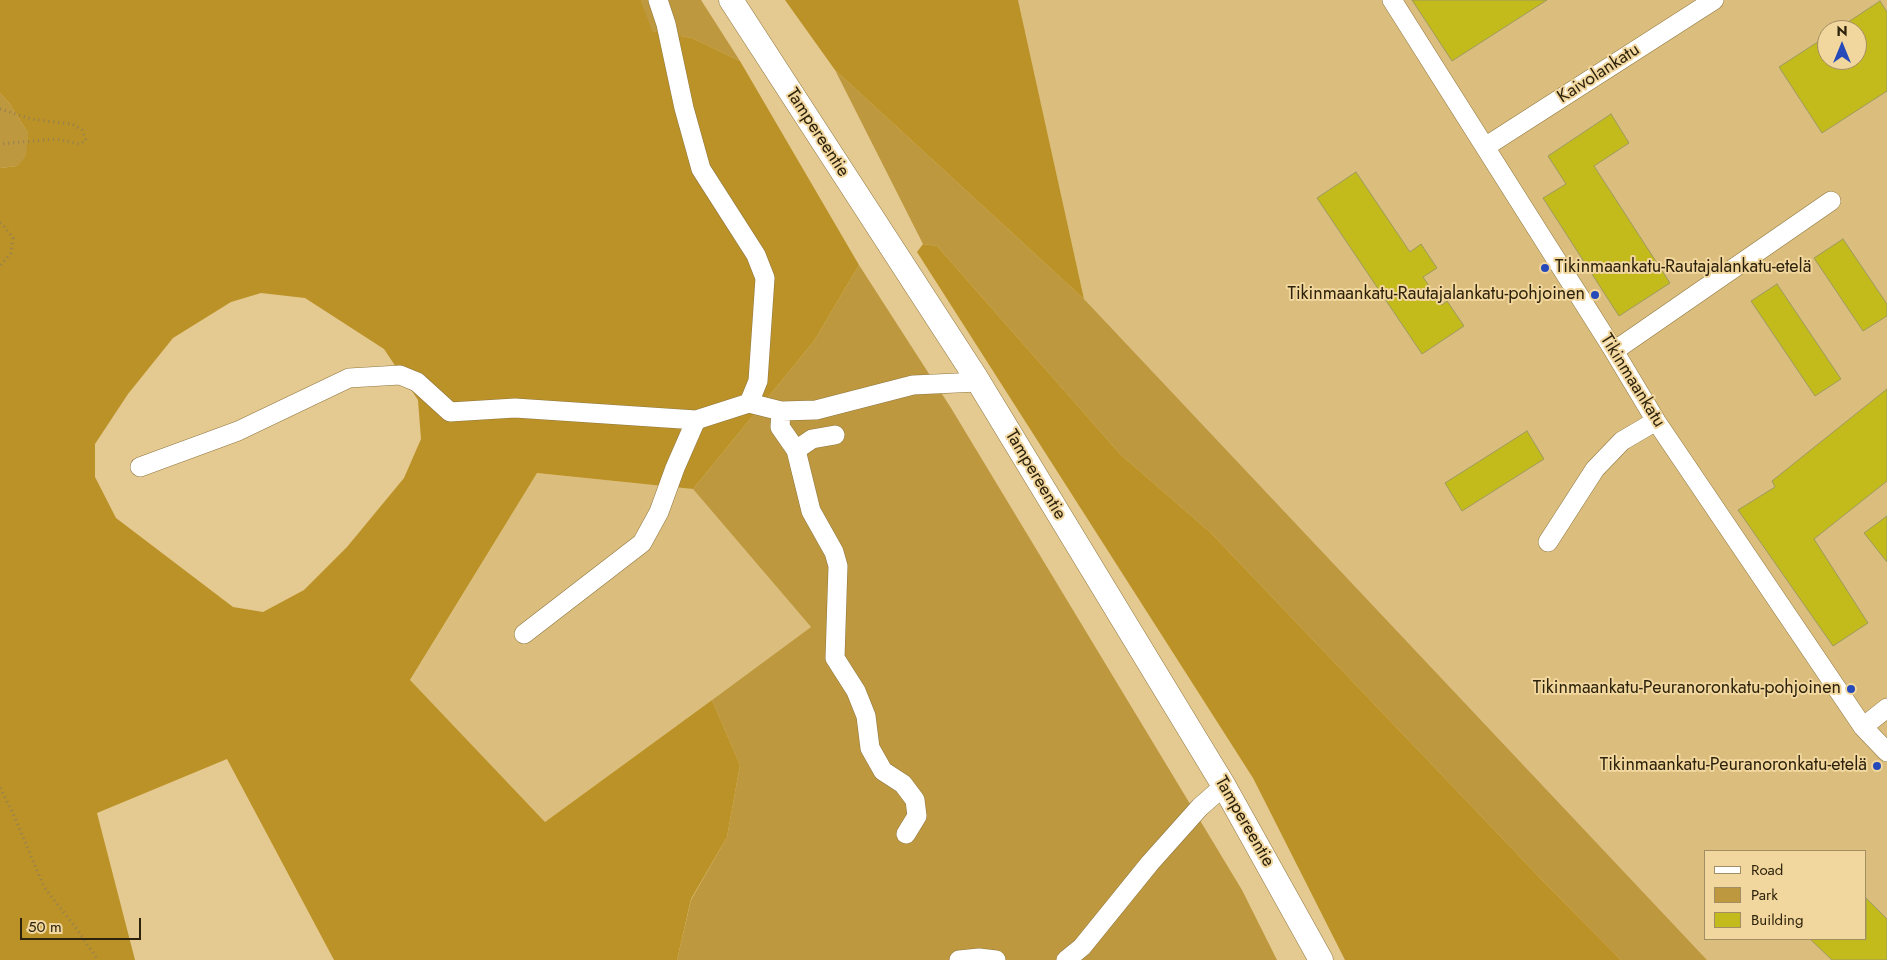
<!DOCTYPE html>
<meta charset="utf-8">
<style>
body{margin:0}
#map{position:relative;width:1887px;height:960px;overflow:hidden;background:#e4c990;font-family:Jost,sans-serif}
canvas{display:block}
.legend{position:absolute;left:1704px;top:850px;width:162px;height:90px;box-sizing:border-box;background:#f1d69d;border:1px solid #a38e63;margin:0;padding:6px 9px;list-style:none;font-size:15px;color:#2d220b}
.legend li{display:flex;align-items:center;gap:10px;height:25px}
.legend b{width:25px;border:1px solid #a38e63}
.north{position:absolute;left:1817px;top:20px;width:50px;height:50px;box-sizing:border-box;background:#f1d69d;border:1px solid #a38e63;border-radius:50%;rotate:0deg;font-size:14px;font-weight:700;line-height:20px;text-align:center;color:#2d220b}
.north::after{content:'';display:block;margin:auto;width:18px;height:22px;background:#264ab9;clip-path:polygon(50% 0,100% 100%,50% 72%,0 100%)}
.scale{position:absolute;left:20px;top:918px;width:121px;height:22px;box-sizing:border-box;border:2px solid #2d220b;border-top:0;padding-left:6px;font-size:15px;line-height:18px;white-space:nowrap;color:#2d220b;-webkit-text-stroke:4px #f1d69d;paint-order:stroke}
</style>
<div id="map">
<canvas width="1887" height="960"></canvas>
<ul class="legend">
<li><b style="height:6px;background:#fff"></b>Road</li>
<li><b style="height:14px;background:#bd983f"></b>Park</li>
<li><b style="height:14px;background:#c3ba1c"></b>Building</li>
</ul>
<div class="north">N</div>
<div class="scale">50 m</div>
</div>
<script>
const g = document.querySelector('canvas').getContext('2d');
g.lineJoin = 'round';
function fill(path, color) { g.fillStyle = color; g.fill(path, 'evenodd'); }
const toPath = rows => new Path2D(rows.map(r => 'M' + r).join(''));
function strokePath(path, color, width, dash) { g.strokeStyle = color; g.lineWidth = width; g.lineCap = dash ? 'butt' : 'round'; g.setLineDash(dash || []); g.stroke(path); }
function drawText(font, color, halo, rows, align = 'center') {
  g.font = font + ' Jost,sans-serif'; g.lineWidth = 4; g.setLineDash([]); g.textBaseline = 'middle'; g.strokeStyle = halo; g.fillStyle = color; for (const [text, x, y, turn = 0] of rows) {
    g.save(); g.translate(x, y); g.rotate((+turn || 0) * Math.PI / 180); g.textAlign = isNaN(turn) ? turn : align; if (halo) g.strokeText(text, 0, 0); g.fillText(text, 0, 0); g.restore();
  }
}
const built = toPath([
 [1018,0,1887,0,1887,960,1707,960,1084,299],
 [1827,30,1857,30,1857,60,1827,60],
 [1706,851,1866,851,1866,939,1706,939],
 [537,473,693,489,811,627,545,822,410,681]
]);
const green = toPath([
 [641,0,701,0,740,61,692,38,651,31],
 [835,70,1084,299,1707,960,1621,960,1540,878,1211,533,1120,454,937,246,923,244],
 [0,93,10,104,28,133,27,156,17,166,0,168],
 [859,265,951,408,1242,890,1277,960,677,960,691,900,727,837,740,765,712,700,811,627,693,489,814,341]
]);
const forest = toPath([
 [0,0,641,0,652,31,692,38,740,61,859,265,814,341,693,489,537,473,410,680,545,822,712,700,740,765,727,837,691,899,677,960,334,960,227,759,97,813,135,960,0,960,0,168,17,166,26,156,28,133,10,104,0,93],
 [261,293,305,298,384,349,418,400,421,439,404,478,347,547,304,590,263,612,233,607,116,518,95,477,95,444,128,394,173,338,231,302],
 [785,0,1018,0,1084,299,835,70],
 [923,244,937,246,1120,454,1211,533,1540,878,1621,960,1345,960,1253,778,917,252]
]);
const building = toPath([
 [1412,0,1547,0,1452,61,1412,0],
 [1880,1,1887,12,1887,91,1822,133,1779,67,1827,36,1827,60,1857,60,1857,30,1836,30,1880,1],
 [1611,114,1629,143,1594,166,1670,283,1619,316,1543,198,1566,184,1548,156,1611,114],
 [1356,172,1410,252,1421,244,1437,268,1423,277,1442,305,1447,301,1464,326,1422,354,1317,198,1356,172],
 [1843,239,1887,304,1887,316,1863,331,1814,258,1843,239],
 [1777,284,1841,379,1815,396,1751,301,1777,284],
 [1887,389,1887,481,1814,539,1868,623,1833,646,1738,510,1775,487,1772,481,1887,389],
 [1527,431,1544,459,1462,511,1445,483,1527,431],
 [1887,516,1887,562,1864,533,1887,516],
 [1866,898,1887,919,1887,960,1832,960,1810,939,1866,939,1866,898]
]);
const path = toPath([
 [0,109,31,119,72,124,82,130,86,140,80,144,56,139,0,144],
 [0,223,3,225,13,238,11,253,0,266],
 [0,788,13,813,44,887,76,928,98,960]
]);
const minor = toPath([
 [658,0,666,24,684,108,701,169,756,255,765,278,758,381,749,403],
 [1392,0,1614,351,1656,421,1863,727,1887,752],
 [1485,147,1714,0],
 [1614,351,1831,201],
 [781,411,780,427,796,450,811,511,834,552,838,566,835,658,856,691,866,716,870,748,883,771,903,784,915,800,917,816,906,834],
 [796,450,812,439,835,435],
 [140,467,238,431,349,378,400,375,417,382,450,412,515,408,696,420,749,403,781,411,816,410,913,385,978,382],
 [1548,542,1595,469,1622,441,1656,421],
 [524,634,642,543,659,512,675,468,696,420],
 [1863,727,1887,708],
 [959,960,979,958,996,960],
 [1066,960,1082,947,1150,863,1200,807,1224,786]
]);
const major = toPath([
 [731,0,975,376,1224,786,1321,960]
]);
const markers = [
 [1545,268,5,"#264ab9"],
 [1595,295,5,"#264ab9"],
 [1851,689,5,"#264ab9"],
 [1877,766,5,"#264ab9"]
];
const streetNames = [
 ["Kaivolankatu",1599,74,-33],
 ["Tampereentie",817,133,57],
 ["Tikinmaankatu",1632,381,58],
 ["Tampereentie",1035,475,59],
 ["Tampereentie",1244,822,60]
];
const poiNames = [
 ["Tikinmaankatu-Rautajalankatu-etelä",1555,268,"left"],
 ["Tikinmaankatu-Rautajalankatu-pohjoinen",1585,295],
 ["Tikinmaankatu-Peuranoronkatu-pohjoinen",1841,689],
 ["Tikinmaankatu-Peuranoronkatu-etelä",1867,766]
];
fill(built, '#dbbe7d');
fill(green, '#bd983f');
fill(forest, '#bb9227');
fill(building, '#c3ba1c');
strokePath(building, '#9e9b60', 1);
strokePath(minor, '#8f763f', 20);
strokePath(major, '#8f763f', 25);
strokePath(path, '#937f55', 3, [1, 4]);
strokePath(minor, '#fff', 19);
strokePath(major, '#fff', 24);
for (const [x, y, r, color] of markers) { const dot = new Path2D(); dot.arc(x, y, r, 0, 2 * Math.PI); g.fillStyle = color; g.fill(dot); strokePath(dot, '#f1d69d', 2); }
drawText('18px', '#2d220b', '#f1d69d', streetNames);
drawText('18px', '#2d220b', '#f1d69d', poiNames, 'right');
</script>
